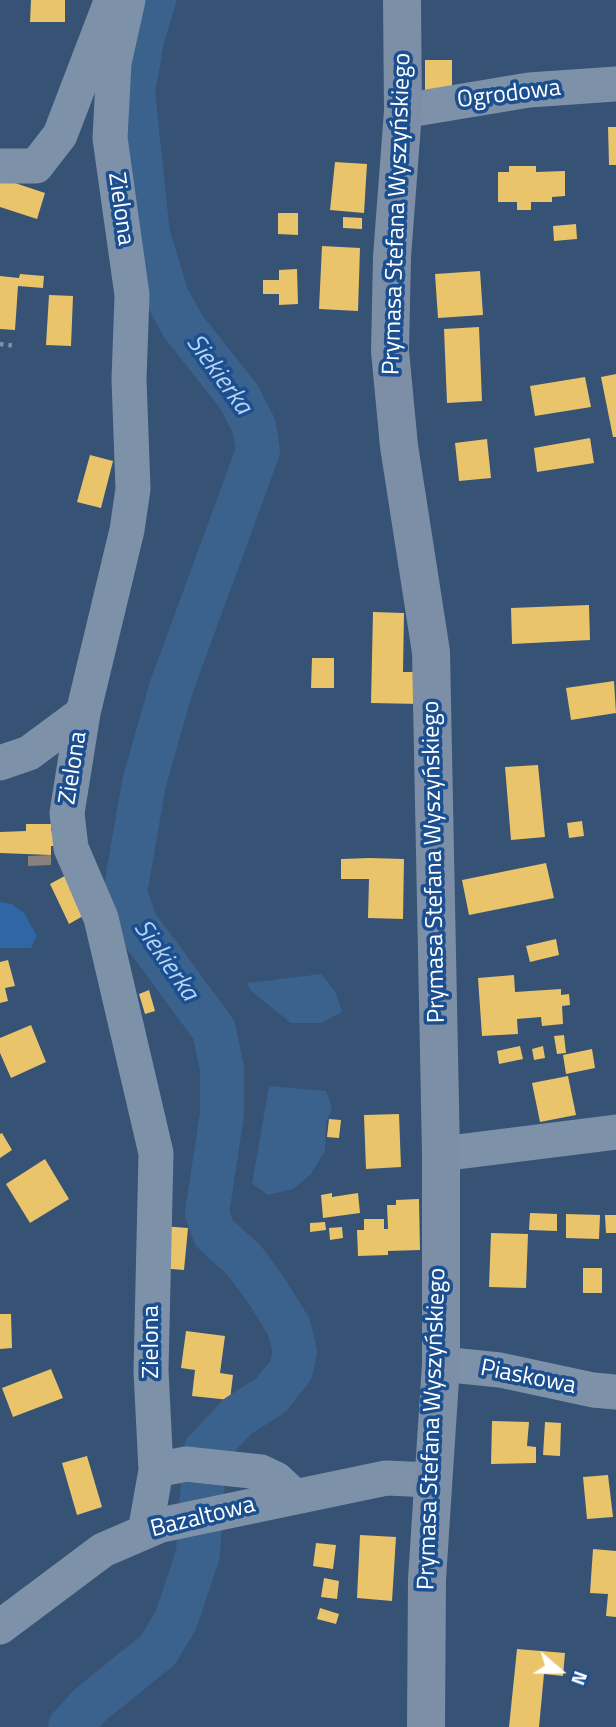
<!DOCTYPE html>
<meta charset="utf-8">
<style>
body{margin:0}
#map{position:relative;width:616px;height:1727px;overflow:hidden;background:#365274;font-family:"Titillium Web",sans-serif}
canvas{display:block}
.north{position:absolute;left:525px;top:1636px;width:70px;height:70px;-webkit-text-stroke:5px #1b4f8f;paint-order:stroke;rotate:110deg;font-size:19px;font-weight:700;line-height:28px;text-align:center;color:#fff}
.north::after{content:'';display:block;margin:auto;width:24px;height:32px;background:#fff;clip-path:polygon(50% 0,100% 100%,50% 72%,0 100%)}
</style>
<div id="map">
<canvas width="616" height="1727"></canvas>
<div class="north">N</div>
</div>
<script>
const g = document.querySelector('canvas').getContext('2d');
g.lineJoin = 'round';
function fill(path, color) { g.fillStyle = color; g.fill(path, 'evenodd'); }
const toPath = rows => new Path2D(rows.map(r => 'M' + r).join(''));
function strokePath(path, color, width, dash) { g.strokeStyle = color; g.lineWidth = width; g.lineCap = dash ? 'butt' : 'round'; g.setLineDash(dash || []); g.stroke(path); }
function drawText(font, color, halo, rows, align = 'center') {
  g.font = font + ' "Titillium Web",sans-serif'; g.lineWidth = 7; g.setLineDash([]); g.textBaseline = 'middle'; g.strokeStyle = halo; g.fillStyle = color; for (const [text, x, y, turn = 0] of rows) {
    g.save(); g.translate(x, y); g.rotate((+turn || 0) * Math.PI / 180); g.textAlign = isNaN(turn) ? turn : align; if (halo) g.strokeText(text, 0, 0); g.fillText(text, 0, 0); g.restore();
  }
}
const green = toPath([
 [0,902,12,904,24,913,37,936,31,948,0,948]
]);
const water = toPath([
 [321,974,335,991,342,1012,322,1023,291,1023,251,991,247,983],
 [269,1086,326,1091,332,1107,326,1123,325,1151,311,1174,293,1189,268,1195,252,1184]
]);
const homes = toPath([
 [31,0,65,0,65,22,30,22],
 [425,60,452,60,452,95,425,96],
 [608,127,616,127,616,165,609,165],
 [335,162,367,164,364,213,330,210],
 [509,166,536,166,536,172,565,171,565,196,552,197,552,202,531,202,531,210,517,210,517,202,498,202,498,172,509,172],
 [0,178,45,193,37,219,0,207],
 [278,213,298,213,298,235,278,234],
 [343,217,362,218,362,229,343,228],
 [576,224,577,239,554,241,553,226],
 [322,246,360,248,358,311,319,309],
 [297,269,298,304,279,305,279,294,263,294,263,280,279,280,279,270],
 [480,271,483,315,438,318,435,274],
 [20,274,44,276,43,288,18,286,15,330,0,329,0,276,19,278],
 [49,295,73,296,71,346,46,345],
 [479,327,482,401,447,403,444,329],
 [616,374,616,437,613,437,601,377],
 [585,377,591,407,535,416,530,386],
 [590,438,594,463,537,472,534,448],
 [487,439,491,478,459,481,455,443],
 [90,455,113,461,101,508,77,502],
 [589,605,590,640,512,644,511,608],
 [373,612,404,613,403,672,420,672,420,704,371,703],
 [312,658,334,658,334,688,311,688],
 [614,681,616,713,571,720,566,688],
 [538,765,545,837,511,840,505,767],
 [582,821,584,836,569,838,567,823],
 [26,824,51,824,51,831,56,831,56,846,51,846,51,855,0,853,0,832,26,831],
 [370,858,404,859,403,919,368,918,369,879,341,879,341,859],
 [546,863,554,898,469,915,462,880],
 [70,873,90,912,69,924,50,884],
 [556,939,559,955,530,962,526,946],
 [8,960,15,986,5,988,8,1001,0,1003,0,962],
 [514,975,515,992,561,989,561,995,569,994,570,1005,562,1006,563,1024,542,1026,541,1017,517,1019,518,1034,482,1036,478,978],
 [149,990,155,1011,145,1014,139,994],
 [31,1025,46,1062,11,1078,0,1053,0,1038],
 [564,1035,566,1053,557,1054,554,1036],
 [520,1046,523,1059,499,1064,497,1051],
 [543,1046,545,1058,534,1060,532,1049],
 [592,1049,595,1068,566,1074,563,1055],
 [568,1076,576,1115,540,1122,532,1083],
 [399,1114,401,1167,366,1169,364,1115],
 [329,1119,341,1120,339,1138,327,1137],
 [2,1133,12,1150,0,1158,0,1134],
 [45,1159,69,1199,30,1223,6,1184],
 [332,1193,332,1197,358,1193,360,1213,323,1218,321,1195],
 [419,1199,420,1250,388,1251,388,1255,358,1256,357,1230,364,1230,364,1219,384,1219,384,1229,388,1229,387,1205,396,1205,396,1200],
 [530,1213,557,1214,557,1231,529,1230],
 [566,1214,600,1215,599,1239,566,1238],
 [605,1215,616,1215,616,1233,606,1233],
 [325,1222,326,1230,310,1232,310,1223],
 [162,1226,188,1228,184,1270,159,1268],
 [342,1227,343,1238,330,1240,329,1228],
 [491,1233,528,1234,526,1288,489,1287],
 [583,1268,602,1268,602,1293,583,1293],
 [0,1314,11,1314,12,1348,0,1349],
 [186,1331,225,1336,220,1373,233,1375,230,1400,192,1396,195,1370,181,1368],
 [51,1369,63,1398,13,1417,2,1388],
 [492,1421,529,1422,527,1446,536,1447,536,1463,491,1464],
 [545,1422,561,1423,560,1456,543,1455],
 [87,1456,102,1507,77,1515,62,1463],
 [608,1475,613,1517,587,1519,583,1477],
 [360,1535,396,1537,392,1601,357,1598],
 [316,1543,336,1545,333,1569,313,1566],
 [593,1549,616,1551,616,1617,606,1616,608,1594,590,1593],
 [324,1578,339,1581,337,1599,321,1597],
 [320,1608,339,1614,336,1624,317,1619],
 [517,1649,565,1653,563,1676,544,1674,539,1727,509,1727]
]);
const industry = toPath([
 [51,855,51,865,28,866,28,856]
]);
const river = toPath([
 [70,1727,90,1705,158,1650,176,1620,198,1554,205,1451,238,1416,270,1396,291,1370,295,1352,289,1327,268,1293,244,1260,214,1233,207,1213,222,1114,222,1069,214,1030,136,924,125,893,144,783,171,688,258,451,254,426,239,397,183,326,167,297,148,234,133,92,142,40,154,0]
]);
const path = toPath([
 [0,344,16,346]
]);
const minor = toPath([
 [128,0,114,63,110,138,132,295,129,379,133,489,127,530,83,713,67,813,71,848,101,918,156,1153,151,1371,156,1470,145,1532],
 [403,111,529,90,616,84],
 [0,166,36,166,60,135,109,7],
 [0,763,29,753,83,713],
 [441,1154,616,1132],
 [441,1364,500,1370,593,1390,616,1392],
 [156,1470,186,1464,261,1472,276,1479,295,1497],
 [0,1627,103,1550,161,1525,386,1478,433,1480]
]);
const major = toPath([
 [402,0,403,111,392,257,390,351,399,446,431,652,441,1154,441,1364,427,1579,426,1727]
]);
const streetNames = [
 ["Ogrodowa",509,95,-7],
 ["Zielona",120,209,82],
 ["Prymasa Stefana Wyszyńskiego",398,214,-88],
 ["Zielona",74,768,-81],
 ["Prymasa Stefana Wyszyńskiego",435,862,-91],
 ["Zielona",152,1342,-90],
 ["Piaskowa",528,1378,11],
 ["Prymasa Stefana Wyszyńskiego",433,1429,-88],
 ["Bazaltowa",203,1518,-14]
];
const waterNames = [
 ["Siekierka",218,375,54],
 ["Siekierka",165,961,55]
];
fill(green, '#2f66a5');
fill(water, '#3b618d');
fill(homes, '#e9c46a');
fill(industry, '#8a817c');
strokePath(river, '#3b618d', 44);
strokePath(path, '#7d92a8', 4.5, [3.5, 5]);
strokePath(minor, '#7d92a8', 35);
strokePath(major, '#7d8ea7', 38);
drawText('24px', '#fff', '#1b4f8f', streetNames);
drawText('italic 26px', '#b5d3f5', '#1b4f8f', waterNames);
</script>
